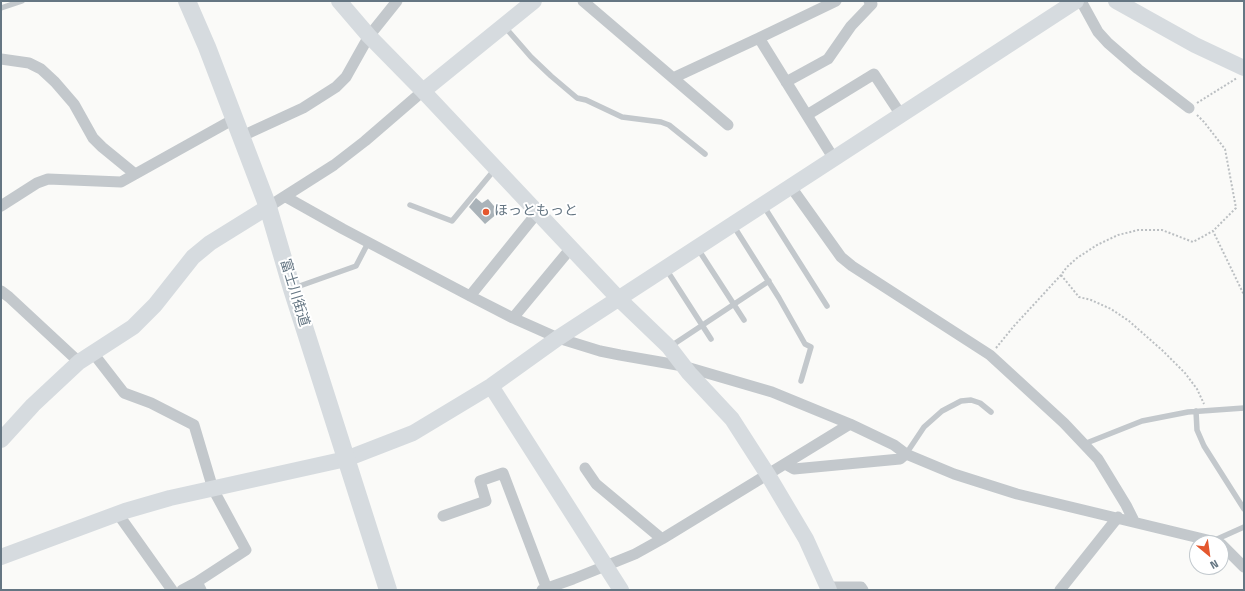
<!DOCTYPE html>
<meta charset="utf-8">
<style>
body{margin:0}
#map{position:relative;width:1245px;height:591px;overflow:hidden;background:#fafaf8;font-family:"Titillium Web",sans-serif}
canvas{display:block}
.frame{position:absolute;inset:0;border:2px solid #657683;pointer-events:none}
.north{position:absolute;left:1189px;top:535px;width:40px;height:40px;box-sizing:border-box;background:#fff;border:1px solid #c1c8cd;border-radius:50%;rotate:151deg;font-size:11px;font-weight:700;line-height:16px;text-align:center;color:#657683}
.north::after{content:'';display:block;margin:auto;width:14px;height:18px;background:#e4572e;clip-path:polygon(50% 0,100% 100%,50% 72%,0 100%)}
</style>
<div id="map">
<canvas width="1245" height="591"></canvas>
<div class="frame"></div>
<div class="north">N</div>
</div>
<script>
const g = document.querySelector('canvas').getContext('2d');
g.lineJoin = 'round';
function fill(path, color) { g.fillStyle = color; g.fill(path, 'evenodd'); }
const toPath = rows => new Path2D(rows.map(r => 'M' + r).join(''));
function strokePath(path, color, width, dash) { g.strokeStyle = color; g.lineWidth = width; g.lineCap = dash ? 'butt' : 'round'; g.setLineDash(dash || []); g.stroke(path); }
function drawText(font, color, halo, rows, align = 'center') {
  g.font = font + ' "Titillium Web","Noto Sans JP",sans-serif'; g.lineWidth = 4; g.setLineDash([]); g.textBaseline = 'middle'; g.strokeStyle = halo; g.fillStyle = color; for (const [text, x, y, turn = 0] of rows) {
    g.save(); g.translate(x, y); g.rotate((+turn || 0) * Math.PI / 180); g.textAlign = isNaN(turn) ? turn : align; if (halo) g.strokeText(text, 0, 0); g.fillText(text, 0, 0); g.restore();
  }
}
const building = toPath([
 [476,198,482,203,488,199,499,212,485,224,469,207]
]);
const path = toPath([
 [1197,103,1237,78],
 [1197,115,1204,122,1225,149,1236,208,1213,231,1244,295],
 [1061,275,1079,297,1091,300,1111,309,1129,321,1163,351,1185,373,1197,389,1204,404],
 [996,348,1014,326,1061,275,1067,267,1077,258,1097,245,1118,235,1138,230,1162,230,1193,242,1213,231]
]);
const lane = toPath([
 [1,8,22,1],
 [504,26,531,57,551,76,577,98,586,100,622,117,661,122,669,125,705,154],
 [410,205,452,221,495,169],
 [763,205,827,306],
 [733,225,779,298,805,344,811,347,801,381],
 [698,249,744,320],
 [666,269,711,339],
 [294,288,356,266,368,243],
 [671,346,769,281],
 [1196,411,1197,430,1204,446,1244,509],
 [1084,444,1142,421,1188,412,1244,408],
 [906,454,924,427,942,411,961,401,971,400,980,403,991,412],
 [1215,540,1244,527]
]);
const street = toPath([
 [583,1,728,125],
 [1081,1,1098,32,1108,43,1138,69,1189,108],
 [759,38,836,1],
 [1,59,29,63,41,69,55,82,74,104,93,138,102,147,135,174],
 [673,78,759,38,834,159],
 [786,82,828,59,851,26,872,4,869,1],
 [807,115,874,74,901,115],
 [240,137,303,108,336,87,346,77,369,36,397,1],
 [791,187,841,257,852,266,990,355,1064,423,1098,459,1126,505,1134,521],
 [286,197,343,229,470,296,513,318,558,338,600,351,620,355,683,366,772,392,850,424,894,445,906,454,954,474,1017,494,1220,543],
 [1,206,37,183,48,179,121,182,234,119],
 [268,207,334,165,365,141,423,91],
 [1,291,9,297,79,362],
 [470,296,537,213],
 [513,318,571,248],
 [93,353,124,393,151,403,194,425,213,489,246,550,197,582,201,590],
 [785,464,794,469,900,459,906,454],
 [585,468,596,484,662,539],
 [118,514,172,590],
 [443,516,486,501,480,481,503,473,547,589],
 [1221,544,1244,567],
 [828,587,861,587,863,590],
 [182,590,197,582],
 [542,590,573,579,635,554,662,539,850,424],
 [1060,590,1118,517]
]);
const secondary = toPath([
 [339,1,369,36,423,91,619,299,669,347,689,373,732,419,768,475,806,539,829,590],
 [1116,1,1195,45,1244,68],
 [423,91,534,1],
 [491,386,621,590],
 [1,440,33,405,79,362,133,327,155,305,193,257,210,243,268,207],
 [1,557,125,511,170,498,346,459,413,433,491,386,558,338,1076,1]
]);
const primary = toPath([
 [187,1,207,47,268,207,292,289,388,590]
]);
const markers = [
 [486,212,4,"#e4572e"]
];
const poiNames = [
 ["ほっともっと",494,212]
];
const streetNames = [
 ["富士川街道",294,293,73]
];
fill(building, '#aab3b9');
strokePath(path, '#bbbfc2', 2, [2, 2]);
strokePath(lane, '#c3c8cc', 5.5);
strokePath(street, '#c3c8cc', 11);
strokePath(secondary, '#d6dbdf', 16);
strokePath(primary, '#d6dbdf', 18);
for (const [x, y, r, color] of markers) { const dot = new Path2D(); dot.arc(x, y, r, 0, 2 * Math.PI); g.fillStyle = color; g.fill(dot); strokePath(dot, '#fff', 1.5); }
drawText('14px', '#657683', '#fff', poiNames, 'left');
drawText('14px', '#657683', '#fff', streetNames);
</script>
